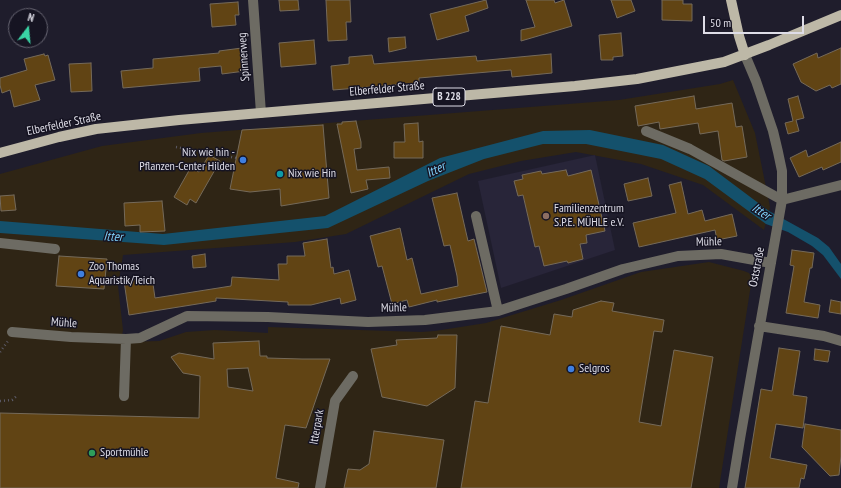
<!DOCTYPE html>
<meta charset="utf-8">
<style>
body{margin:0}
#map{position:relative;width:841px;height:488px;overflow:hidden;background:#1f1d2c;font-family:"PT Sans Narrow",sans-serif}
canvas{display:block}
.north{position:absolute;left:8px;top:8px;width:40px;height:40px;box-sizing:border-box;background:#161422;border:1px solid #666471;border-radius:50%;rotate:16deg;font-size:11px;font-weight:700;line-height:16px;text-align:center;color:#dedde7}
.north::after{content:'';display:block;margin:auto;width:14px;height:18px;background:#3ad4a5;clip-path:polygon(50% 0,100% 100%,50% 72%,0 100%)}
.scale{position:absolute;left:703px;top:16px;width:101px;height:18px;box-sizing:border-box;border:2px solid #dedde7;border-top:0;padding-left:5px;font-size:12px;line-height:14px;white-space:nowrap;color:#dedde7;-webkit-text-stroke:3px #161422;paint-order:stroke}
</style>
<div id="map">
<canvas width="841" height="488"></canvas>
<div class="north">N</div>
<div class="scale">50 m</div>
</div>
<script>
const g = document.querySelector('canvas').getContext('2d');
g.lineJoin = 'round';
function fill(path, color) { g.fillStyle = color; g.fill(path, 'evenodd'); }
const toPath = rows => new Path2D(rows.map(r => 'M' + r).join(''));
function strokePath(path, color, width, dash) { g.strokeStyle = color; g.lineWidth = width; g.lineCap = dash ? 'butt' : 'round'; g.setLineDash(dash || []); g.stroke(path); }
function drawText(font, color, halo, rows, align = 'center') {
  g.font = font + ' "PT Sans Narrow",sans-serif'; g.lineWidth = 3; g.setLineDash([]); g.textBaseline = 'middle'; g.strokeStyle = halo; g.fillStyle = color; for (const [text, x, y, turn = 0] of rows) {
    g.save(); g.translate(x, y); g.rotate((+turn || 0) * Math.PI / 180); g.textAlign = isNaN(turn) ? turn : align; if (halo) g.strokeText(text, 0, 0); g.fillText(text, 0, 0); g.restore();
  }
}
const commercial = toPath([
 [733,80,755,133,770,207,764,230,703,185,641,164,576,152,521,161,469,174,346,234,295,242,123,255,118,286,123,330,121,342,159,341,186,332,215,330,268,333,268,327,421,332,435,331,486,323,561,300,641,272,709,262,744,271,749,273,752,278,719,488,0,488,0,174,102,146,201,133,619,100,720,84]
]);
const built = toPath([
 [595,155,615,250,501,288,478,181]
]);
const water = toPath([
 [590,130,663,145,709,166,769,211,818,238,829,247,841,264,841,279,823,255,812,246,788,232,766,224,705,179,661,159,586,144,543,144,484,159,428,181,328,228,164,245,0,233,0,221,163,234,325,216,440,158,543,131]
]);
const building = toPath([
 [279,0,298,0,299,10,280,11,279,0],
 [326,0,350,0,351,22,346,22,347,40,328,41,326,0],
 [486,0,488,8,465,16,469,31,437,40,430,14,486,0],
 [526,0,554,0,555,3,564,0,572,26,521,41,521,30,535,27,526,0],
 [611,0,631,0,635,11,617,18,611,0],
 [662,0,683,0,683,4,692,4,692,21,662,20,662,0],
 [238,2,239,15,235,15,236,25,212,27,210,4,238,2],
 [621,33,623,56,613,57,613,60,601,60,599,35,621,33],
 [405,37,406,48,389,52,388,38,405,37],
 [314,40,316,64,281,67,279,43,314,40],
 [242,48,245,71,222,74,221,66,199,68,200,81,123,88,121,71,153,68,153,59,219,53,219,51,242,48],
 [841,48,841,84,832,88,830,85,816,91,801,82,793,64,817,53,818,58,841,48],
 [44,54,45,56,48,55,55,80,35,85,40,100,14,107,10,90,2,93,0,85,0,78,27,70,24,59,44,54],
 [551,54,552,73,512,77,511,70,419,78,419,83,333,90,331,66,349,64,349,57,372,55,374,64,476,56,477,61,551,54],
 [91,63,92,91,71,92,69,64,91,63],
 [694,96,696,109,732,103,736,127,742,126,747,157,724,161,722,160,718,131,700,134,698,123,660,129,659,122,638,126,635,106,694,96],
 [798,96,804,118,796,120,799,131,788,134,785,123,793,121,788,99,798,96],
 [356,121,361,142,361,148,354,149,357,170,389,167,390,178,366,180,368,189,351,193,337,124,342,124,342,122,356,121],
 [418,123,419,142,423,141,423,158,394,158,394,142,405,142,404,124,418,123],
 [323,125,329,198,281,206,280,189,250,192,230,189,242,130,323,125],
 [841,142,841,162,823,170,822,167,799,177,790,158,806,150,808,157,841,142],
 [209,155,220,161,196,203,190,199,187,205,174,197,191,167,199,172,209,155],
 [566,170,568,176,591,170,605,231,586,235,587,243,580,244,583,259,568,263,567,261,544,266,539,246,535,247,523,195,518,196,514,181,523,179,522,175,541,171,542,174,566,170],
 [648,178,652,196,628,201,624,184,648,178],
 [681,182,688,214,702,210,705,221,732,214,737,236,717,240,715,230,639,247,633,223,676,213,669,185,681,182],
 [457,193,468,241,474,239,487,292,437,302,437,300,409,307,407,300,392,304,382,266,378,267,370,236,400,228,407,260,412,258,421,294,458,286,457,276,450,245,444,246,432,198,457,193],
 [14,195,16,210,1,211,0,196,14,195],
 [162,201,165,231,140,232,140,225,125,226,124,203,162,201],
 [327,239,331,268,333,267,334,274,349,270,356,300,341,304,340,298,311,305,288,305,288,302,216,298,216,301,129,315,124,281,152,277,155,298,231,286,232,277,279,280,278,264,287,264,287,256,305,256,303,243,327,239],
 [792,250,814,253,812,268,810,268,804,302,820,305,818,318,786,313,794,266,790,265,792,250],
 [205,254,206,267,193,268,192,256,205,254],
 [59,256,107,259,104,289,56,286,59,256],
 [831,300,841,302,841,314,829,312,831,300],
 [601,301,614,303,612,311,664,320,662,332,654,331,639,422,661,426,674,350,713,357,691,488,461,488,475,401,488,403,501,326,550,335,554,314,572,317,573,310,601,301],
 [438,335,457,335,455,388,427,406,382,397,371,349,397,345,396,340,437,338,438,335],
 [259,341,260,356,267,356,267,358,302,359,330,359,306,428,285,425,276,478,299,483,298,488,0,488,0,413,199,418,200,376,183,373,171,357,179,353,214,359,213,343,259,341],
 [248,368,253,391,228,387,227,369,248,368],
 [779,348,800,351,793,395,807,397,803,428,776,424,770,458,807,465,804,479,801,478,799,488,745,488,761,389,772,391,779,348],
 [815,349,830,351,828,362,814,360,815,349],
 [805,424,841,430,841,456,839,475,830,476,802,447,805,424],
 [374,431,444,440,436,488,344,488,348,469,360,470,369,464,374,431]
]);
const path = toPath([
 [176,147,236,158],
 [0,352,8,341],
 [0,401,12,400,18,395]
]);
const minor = toPath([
 [253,0,261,113],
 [646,131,690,149,782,200,841,185],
 [476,216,498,311],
 [0,243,55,249],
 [759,326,824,336,841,341],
 [12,332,71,337,126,339,140,338,187,316,268,317,368,322,425,320,498,311,566,289,623,269,678,256,721,254,771,263],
 [124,396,126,339],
 [320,488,335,401,353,376],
 [732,488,740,439,782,200,782,171,778,152,773,131,756,81,745,55]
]);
const major = toPath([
 [731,0,739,36,745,55],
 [0,153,59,137,96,129,179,120,575,86,637,79,724,62,769,45,841,15]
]);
const markers = [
 [243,160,4,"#3f7fe0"],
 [280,174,4,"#0f9aa8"],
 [546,216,4,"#8d6e63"],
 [81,274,4,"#3f7fe0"],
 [571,369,4,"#3f7fe0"],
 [92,453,4,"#2e9e5b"]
];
const shields = [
 [449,97,32]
];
const shieldNames = [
 ["B 228",449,97]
];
const streetNames = [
 ["Spinnerweg",244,57,-94],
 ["Elberfelder Straße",387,89,-5],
 ["Elberfelder Straße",64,124,-12],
 ["Mühle",709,242,-1],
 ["Oststraße",757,267,-79],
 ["Mühle",394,308,-1],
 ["Mühle",64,323,4],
 ["Itterpark",317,427,-80]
];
const poiNames = [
 ["Nix wie hin -",235,153,"right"],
 ["Pflanzen-Center Hilden",235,167,"right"],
 ["Nix wie Hin",288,174],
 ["Familienzentrum",554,209],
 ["S.P.E. MÜHLE e.V.",554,223],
 ["Zoo Thomas",89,267],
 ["Aquaristik/Teich",89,281],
 ["Selgros",579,369],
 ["Sportmühle",100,453]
];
const waterNames = [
 ["Itter",436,170,-26],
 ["Itter",761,212,33],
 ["Itter",113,237,3]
];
fill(commercial, '#2f2515');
fill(built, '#282539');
fill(water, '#14516c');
fill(building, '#614414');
strokePath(building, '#756a5a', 1);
strokePath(path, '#5c5a67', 2.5, [1, 3]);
strokePath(minor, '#6d6b63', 10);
strokePath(major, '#bdb8a7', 10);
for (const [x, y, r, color] of markers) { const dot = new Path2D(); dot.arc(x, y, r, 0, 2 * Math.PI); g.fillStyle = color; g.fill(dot); strokePath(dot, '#161422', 1.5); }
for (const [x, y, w] of shields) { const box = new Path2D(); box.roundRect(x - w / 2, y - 9, w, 18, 3); g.fillStyle = '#161422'; g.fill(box); strokePath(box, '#dedde7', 1); }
drawText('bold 11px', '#dedde7', null, shieldNames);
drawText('12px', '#dedde7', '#161422', streetNames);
drawText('12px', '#dedde7', '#161422', poiNames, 'left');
drawText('italic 13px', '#7ecff9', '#161422', waterNames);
</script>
